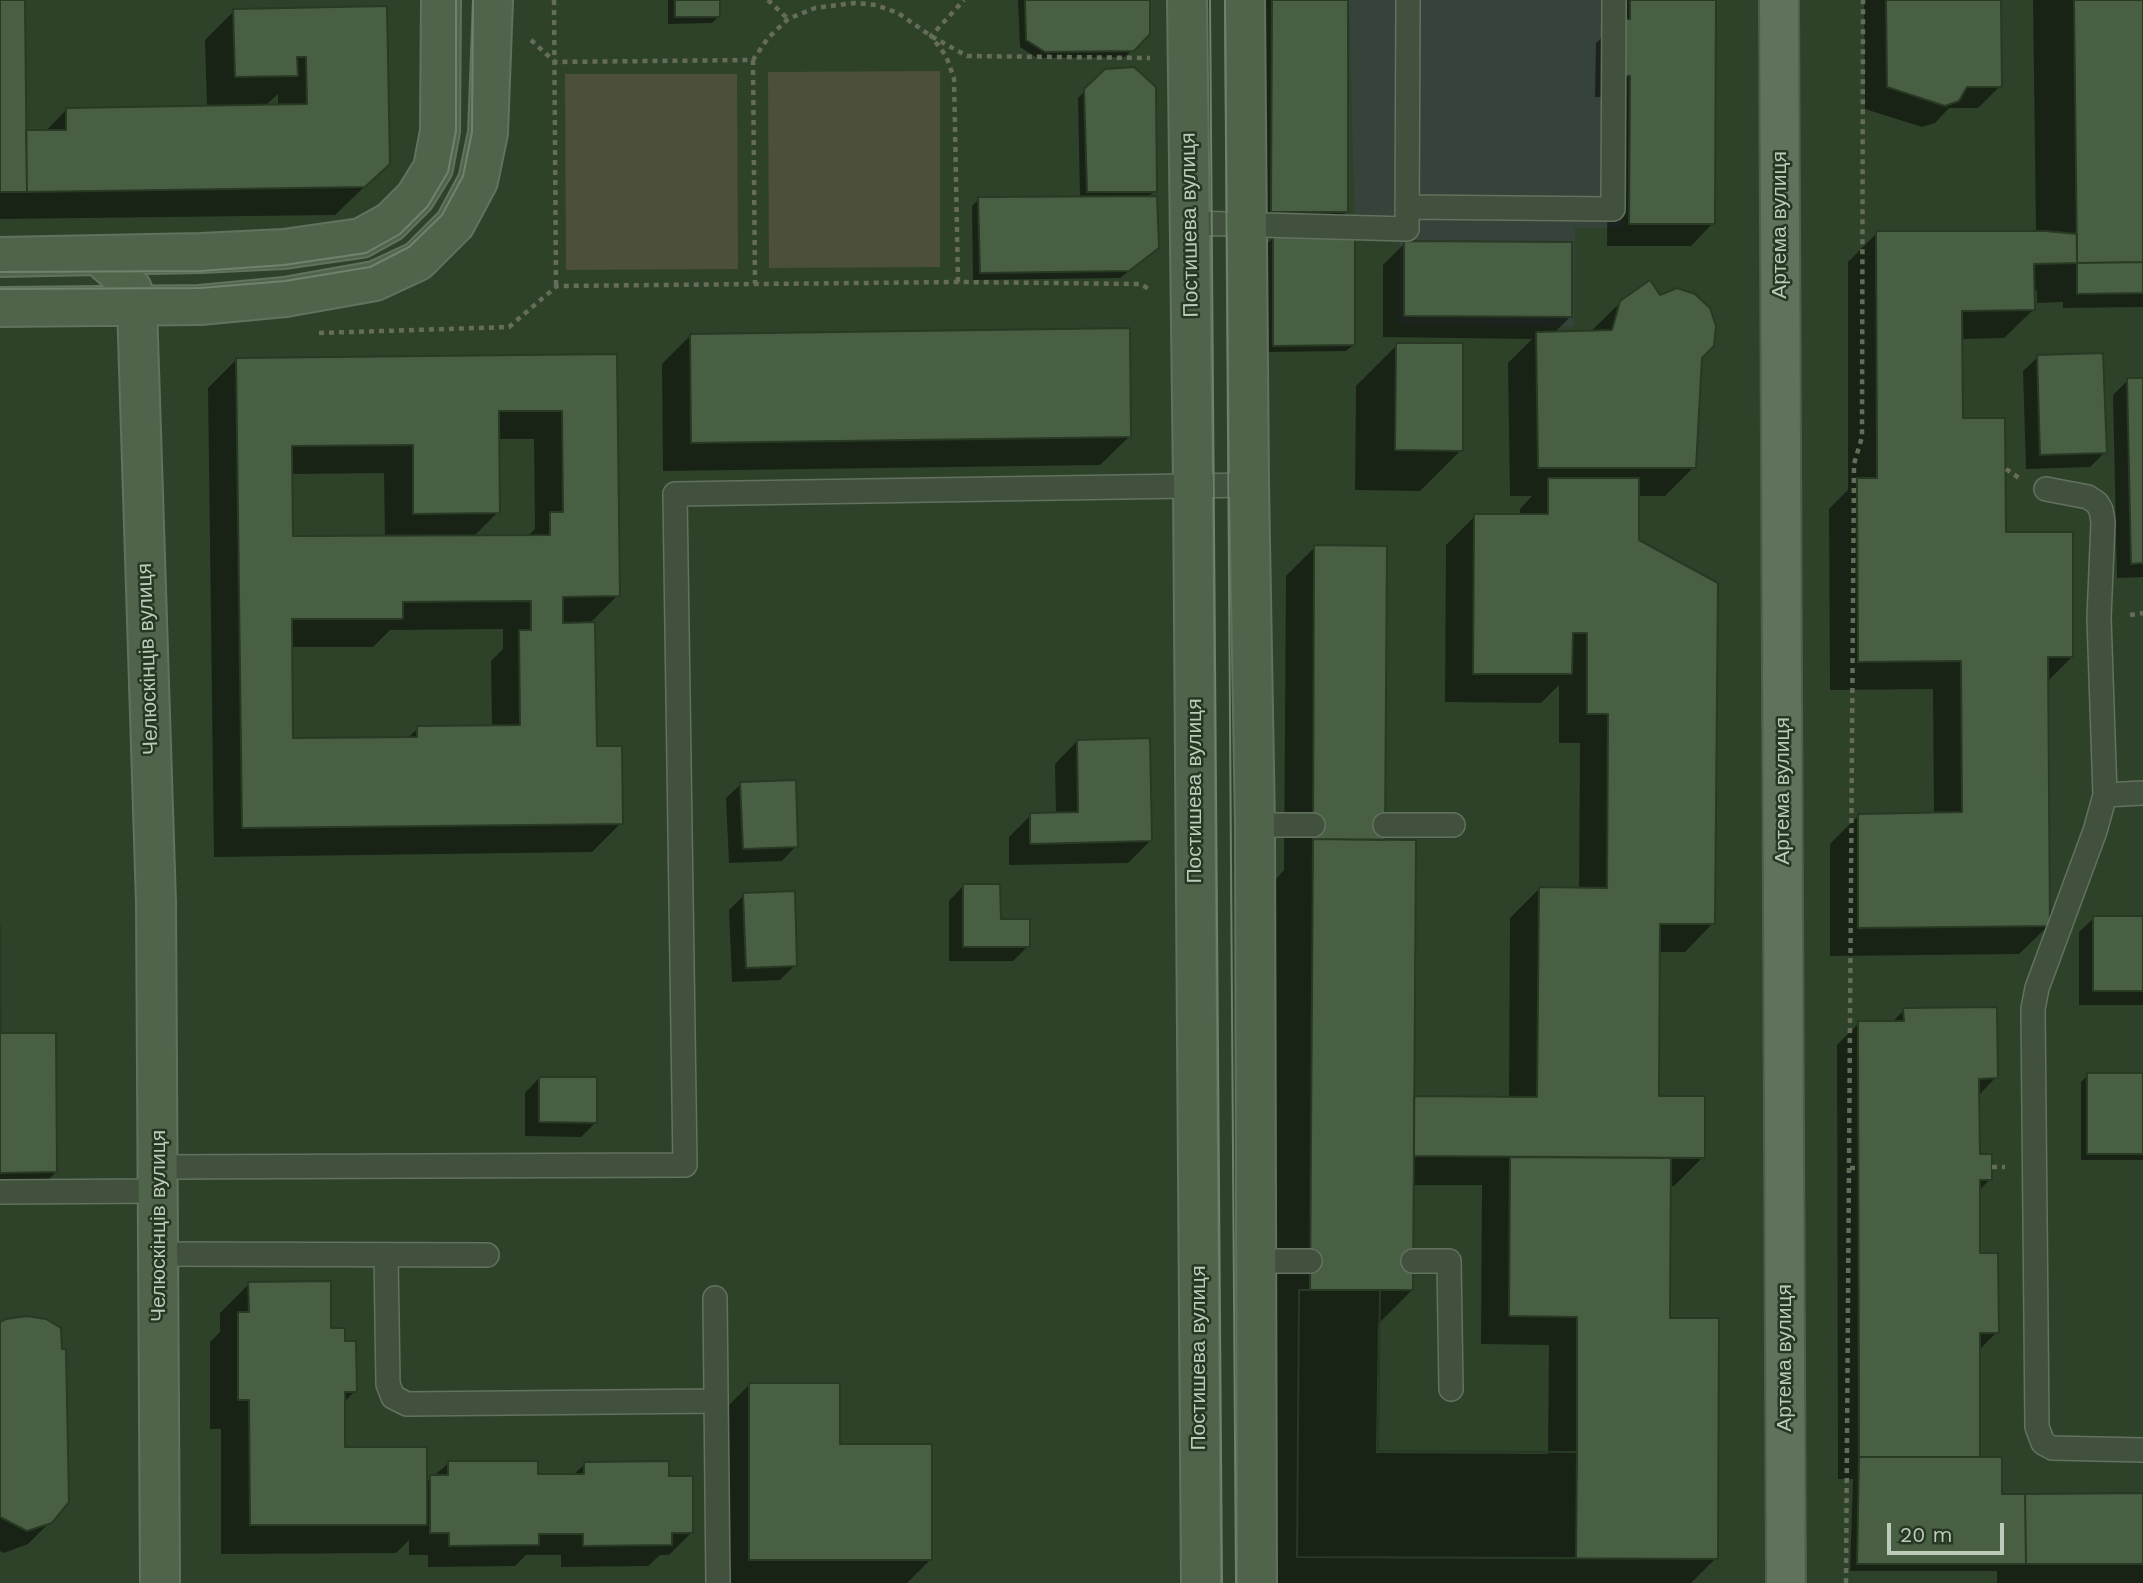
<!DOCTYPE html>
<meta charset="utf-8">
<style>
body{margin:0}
#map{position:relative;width:2143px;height:1583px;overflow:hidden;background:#2e422a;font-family:"Work Sans",sans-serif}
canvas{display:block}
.scale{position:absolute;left:1887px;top:1523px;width:117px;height:32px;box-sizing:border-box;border:4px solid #bdcbbb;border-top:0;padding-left:9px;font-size:21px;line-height:24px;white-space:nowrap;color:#bdcbbb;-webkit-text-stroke:5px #263722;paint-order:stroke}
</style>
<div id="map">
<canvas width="2143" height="1583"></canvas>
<div class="scale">20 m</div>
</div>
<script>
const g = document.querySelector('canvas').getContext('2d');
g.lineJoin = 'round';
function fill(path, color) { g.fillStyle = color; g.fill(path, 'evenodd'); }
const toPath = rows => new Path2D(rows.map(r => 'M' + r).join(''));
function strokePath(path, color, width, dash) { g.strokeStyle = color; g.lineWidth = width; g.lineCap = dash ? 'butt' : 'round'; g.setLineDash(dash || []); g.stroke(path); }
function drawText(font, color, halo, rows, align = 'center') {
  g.font = font + ' "Work Sans",sans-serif'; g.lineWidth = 5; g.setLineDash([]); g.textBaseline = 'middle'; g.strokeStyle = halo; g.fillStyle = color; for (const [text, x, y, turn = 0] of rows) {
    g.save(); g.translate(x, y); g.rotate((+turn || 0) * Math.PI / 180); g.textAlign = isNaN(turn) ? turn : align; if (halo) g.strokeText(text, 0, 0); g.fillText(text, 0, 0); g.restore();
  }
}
const medical = toPath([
 [1349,0,1624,0,1621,228,1575,228,1574,327,1399,325,1400,241,1355,236]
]);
const green = toPath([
 [940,71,940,267,769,268,768,72],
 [737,74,738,269,566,270,565,74]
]);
const shadow = toPath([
 [0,0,23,0,24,132,45,132,66,110,207,107,205,40,234,11,386,8,389,163,335,215,0,219],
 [278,94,278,106,265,106],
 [668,0,719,0,719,16,712,23,668,24],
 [1018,0,1147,0,1148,33,1125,57,1037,58,1020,47],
 [1250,0,1346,0,1346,212,1324,234,1249,234],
 [1609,0,1714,0,1713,223,1691,246,1607,246,1608,97,1595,97,1596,43,1608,31],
 [1864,0,1999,0,2000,86,1978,108,1949,108,1935,123,1922,127,1865,109],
 [2033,0,2143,0,2143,307,2063,308,2063,302,2037,303,2037,291,2033,291,2033,310,2004,338,1961,339,1961,420,2004,534,2072,657,2047,682,2048,926,2019,954,1830,956,1830,844,1859,815,1934,814,1933,689,1830,690,1829,509,1848,490,1848,262,1877,233,2036,232],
 [1106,70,1155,191,1148,197,1150,255,1120,278,973,280,972,206,979,199,1080,198,1078,98],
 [1273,238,1353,345,1346,351,1267,352,1266,245],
 [1405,243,1570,317,1553,334,1591,331,1621,302,1700,357,1694,467,1665,496,1637,496,1637,541,1713,923,1685,952,1658,952,1657,1098,1703,1157,1674,1186,1669,1186,1668,1319,1716,1558,1691,1583,1269,1583,1273,882,1284,870,1286,576,1315,547,1383,842,1413,1098,1509,1099,1510,918,1539,889,1579,890,1580,743,1559,743,1559,685,1541,703,1445,702,1446,545,1475,516,1520,516,1520,509,1532,496,1510,496,1508,363,1532,339,1383,337,1383,265],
 [1412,1185,1482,1185,1481,1344,1549,1345,1548,1454,1376,1453,1378,1324,1412,1290],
 [691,335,1129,437,1100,465,663,471,662,364],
 [1397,345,1461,450,1420,491,1355,490,1356,386],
 [616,355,618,595,589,624,595,748,621,823,592,852,214,857,208,388,237,359],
 [497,439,534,439,535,529,527,537,473,537,498,512],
 [384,473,385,538,291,538,291,474],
 [503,629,503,649,491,661,492,727,418,728,407,739,291,740,291,647,373,647,390,630],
 [2038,357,2105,452,2090,467,2026,469,2023,371],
 [2128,380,2143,380,2143,577,2117,578,2113,395],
 [1077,741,1150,841,1128,863,1009,865,1009,837,1031,815,1056,814,1055,764],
 [741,784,796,846,782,861,729,863,726,798],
 [963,886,1028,946,1013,961,949,961,949,901],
 [744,895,795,965,780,980,732,982,729,910],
 [2094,918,2143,918,2143,1005,2079,1005,2079,932],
 [1904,1010,1996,1077,1978,1096,1978,1155,1990,1179,1978,1192,1979,1254,1997,1332,1978,1351,1976,1459,2000,1495,2143,1495,2143,1583,1997,1583,1997,1571,1850,1571,1853,1479,1838,1479,1837,1045,1859,1023,1891,1023],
 [0,1035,56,1172,27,1201,0,1201],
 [2088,1075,2143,1075,2143,1160,2081,1160,2081,1082],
 [539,1078,596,1122,581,1137,525,1136,525,1093],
 [249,1284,329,1330,343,1343,355,1391,343,1403,343,1449,425,1483,449,1463,536,1475,573,1475,585,1464,667,1477,691,1533,669,1555,660,1555,648,1566,561,1567,561,1555,526,1555,515,1566,428,1567,428,1555,409,1555,409,1540,396,1553,221,1554,221,1429,210,1429,210,1342,220,1332,220,1313],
 [0,1324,50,1522,28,1544,4,1553,0,1551],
 [749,1385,838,1446,930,1560,907,1583,709,1583,709,1425]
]);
const building = toPath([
 [0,0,25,0,27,192,0,192,0,0],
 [675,0,720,0,720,17,675,17,675,0],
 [1025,0,1150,0,1150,34,1134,51,1045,52,1026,40,1025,0],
 [1272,0,1348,0,1348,212,1271,212,1272,0],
 [1630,0,1716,0,1715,224,1629,224,1630,76,1617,76,1617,19,1630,19,1630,0],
 [1886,0,2001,0,2002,87,1967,87,1959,101,1945,106,1887,87,1886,0],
 [2074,0,2143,0,2143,262,2077,263,2074,0],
 [387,6,390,164,365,187,27,192,26,130,66,130,66,108,307,104,306,57,297,57,298,76,235,77,233,9,387,6],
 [1134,67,1156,87,1157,192,1087,192,1084,89,1105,69,1134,67],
 [1157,196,1159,248,1129,271,980,273,978,197,1157,196],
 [1876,231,2045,231,2077,234,2077,263,2034,264,2035,310,1962,311,1963,418,2005,418,2006,532,2073,532,2073,657,2048,657,2050,926,1858,928,1858,814,1962,812,1961,661,1858,662,1857,478,1877,478,1876,231],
 [1273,236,1355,236,1355,345,1273,346,1273,236],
 [1404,241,1572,242,1572,317,1404,316,1404,241],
 [2143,262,2143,293,2077,294,2077,263,2143,262],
 [1650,280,1660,295,1677,288,1695,294,1710,308,1716,326,1714,346,1702,358,1696,468,1538,468,1536,332,1612,330,1620,301,1650,280],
 [1130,328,1131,437,691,443,690,334,1130,328],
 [1396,343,1463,343,1463,451,1395,450,1396,343],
 [2103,353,2107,453,2040,455,2037,355,2103,353],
 [617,354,620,596,563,597,563,623,595,622,597,746,622,746,623,824,242,828,236,358,617,354],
 [499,411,562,411,563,512,550,512,550,535,293,536,292,446,413,445,413,514,500,513,499,411],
 [531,601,531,630,519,630,520,725,417,726,417,737,293,738,292,619,403,619,403,602,531,601],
 [2127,378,2143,378,2143,563,2131,564,2127,378],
 [1548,478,1639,478,1639,540,1718,583,1715,924,1660,924,1659,1096,1705,1096,1705,1158,1414,1156,1414,1096,1537,1097,1539,887,1607,888,1608,714,1587,714,1587,633,1573,633,1572,674,1473,674,1474,514,1548,514,1548,478],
 [1314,545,1387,546,1385,840,1313,839,1314,545],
 [1150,738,1152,841,1030,844,1030,813,1078,812,1077,740,1150,738],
 [796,780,798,847,743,849,740,782,796,780],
 [1313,839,1416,840,1413,1290,1310,1290,1313,839],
 [963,884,1000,884,1001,919,1030,919,1030,947,963,947,963,884],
 [795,891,797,966,746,968,743,893,795,891],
 [2093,916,2143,916,2143,991,2093,991,2093,916],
 [0,926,1,1033,56,1033,57,1172,0,1173,0,926],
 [1997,1007,1998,1078,1979,1079,1980,1154,1992,1154,1992,1180,1980,1180,1980,1253,1998,1253,1999,1333,1980,1333,1980,1457,1859,1457,1858,1021,1904,1021,1903,1008,1997,1007],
 [2087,1073,2143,1073,2143,1154,2087,1154,2087,1073],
 [539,1077,597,1077,597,1123,539,1122,539,1077],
 [1510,1157,1671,1158,1670,1318,1719,1318,1718,1559,1297,1557,1299,1290,1380,1290,1378,1451,1577,1452,1577,1317,1509,1316,1510,1157],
 [331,1281,331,1328,345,1328,345,1341,356,1341,357,1392,345,1392,345,1447,427,1447,427,1525,250,1525,249,1400,238,1400,238,1312,249,1312,248,1282,331,1281],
 [1299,1290,1380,1290,1378,1451,1577,1452,1576,1558,1297,1557,1299,1290],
 [27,1316,46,1319,61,1328,62,1349,66,1349,69,1502,52,1523,27,1531,0,1517,0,1322,6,1319,27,1316],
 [749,1383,840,1383,840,1444,932,1444,932,1560,749,1560,749,1383],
 [1859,1457,2002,1457,2002,1494,2025,1494,2026,1564,1857,1564,1859,1457],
 [448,1461,538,1461,538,1474,584,1474,584,1462,669,1461,669,1476,693,1476,693,1533,672,1533,672,1545,583,1546,583,1534,539,1534,539,1545,449,1546,449,1533,430,1533,430,1475,448,1475,448,1461],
 [2143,1493,2143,1564,2026,1564,2025,1494,2143,1493]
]);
const path = toPath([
 [554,0,556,286],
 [768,0,788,19],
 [531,40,555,62,753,60,768,38,788,19,815,8,854,3,876,5,898,13,931,36,967,56,1150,58],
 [753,60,755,284],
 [958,282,954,78,946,56,931,36,964,0],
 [319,333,509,327,557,286,958,282,1140,284,1151,290],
 [2006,469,2019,478],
 [2130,615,2143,613],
 [1992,1167,2005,1167],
 [1850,1168,1859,1168],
 [1846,1583,1854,464,1862,437,1863,0]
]);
const lane = toPath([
 [1408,207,1613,209,1614,0],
 [1191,223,1407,229,1408,0],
 [2046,489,2088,497,2097,503,2101,510,2103,522,2099,618,2105,795],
 [2143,793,2105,795,2095,831,2037,988,2033,1009,2037,1427,2043,1443,2052,1448,2143,1450],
 [1255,825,1313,825],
 [1385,825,1453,825],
 [159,1167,685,1165,675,494,1249,485],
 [0,1192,158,1191],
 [159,1254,487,1255],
 [386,1255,388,1384,393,1397,407,1404,715,1401],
 [1257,1261,1310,1261],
 [1413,1261,1449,1261,1451,1389],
 [715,1298,718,1583]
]);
const secondary = toPath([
 [1187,0,1193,484,1201,1583],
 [1245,0,1249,485,1255,825,1257,1583],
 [99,256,116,271,132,289,137,306,156,903,160,1583],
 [0,257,201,253,284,249,361,238,390,222,415,197,433,168,440,131,441,0],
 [0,307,200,305,285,297,375,281,418,261,455,224,478,181,488,133,493,0]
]);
const primary = toPath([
 [1779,0,1786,1583]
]);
const tram = toPath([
 [1210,0,1222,1583],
 [1225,0,1236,1583],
 [0,272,200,271,284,265,366,253,400,234,428,206,448,172,456,131,456,0],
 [0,289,200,288,285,281,370,267,409,247,442,215,463,176,472,132,473,0]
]);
const streetNames = [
 ["Постишева вулиця",1190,225,-91],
 ["Артема вулиця",1780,225,-90],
 ["Челюскінців вулиця",148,659,-92],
 ["Постишева вулиця",1195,791,-90],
 ["Артема вулиця",1783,791,-90],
 ["Челюскінців вулиця",159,1226,-90],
 ["Постишева вулиця",1199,1358,-90],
 ["Артема вулиця",1785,1358,-90]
];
fill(medical, '#35433a');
fill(green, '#4c4f39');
fill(shadow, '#0007');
fill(building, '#495f44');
strokePath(building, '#283924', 2);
strokePath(lane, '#62725f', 26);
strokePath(secondary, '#62725f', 42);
strokePath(primary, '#4d5e4a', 42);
strokePath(path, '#656c58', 4.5, [5, 5]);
strokePath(lane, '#41513e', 23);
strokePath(secondary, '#50644c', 38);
strokePath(primary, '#60715c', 38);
strokePath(tram, '#70826b', 2);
drawText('21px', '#bdcbbb', '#263722', streetNames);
</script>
